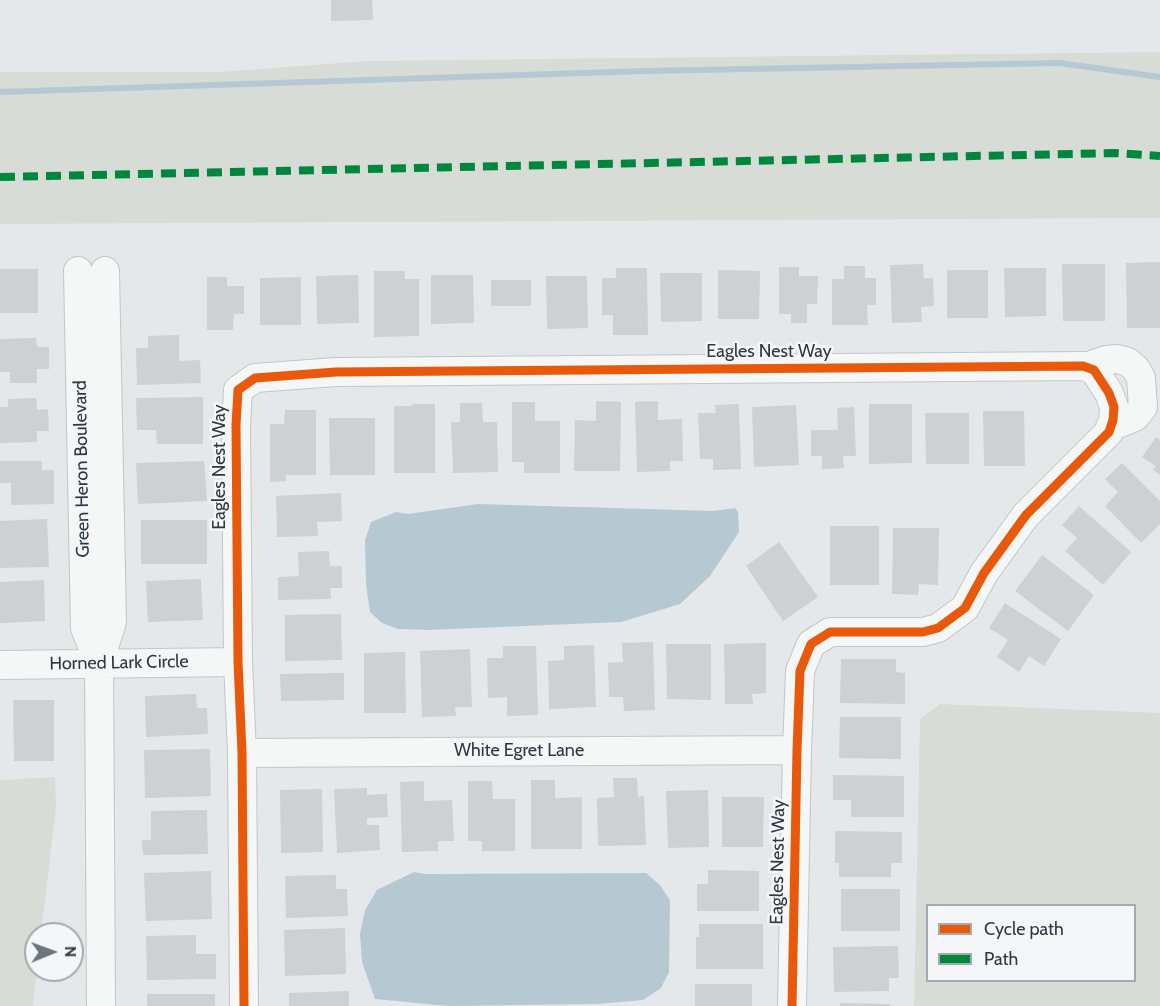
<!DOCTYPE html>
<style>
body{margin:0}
#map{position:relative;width:1160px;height:1006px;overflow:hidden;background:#e5e8ea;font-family:Cabin,sans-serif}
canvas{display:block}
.legend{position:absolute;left:926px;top:904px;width:210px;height:78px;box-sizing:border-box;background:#f4f6f8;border:2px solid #a4aaaf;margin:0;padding:8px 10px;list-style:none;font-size:18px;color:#2d3842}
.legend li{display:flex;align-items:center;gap:12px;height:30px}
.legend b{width:30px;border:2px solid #a4aaaf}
.north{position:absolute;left:24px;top:922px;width:60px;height:60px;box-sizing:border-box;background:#f4f6f8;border:2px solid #a4aaaf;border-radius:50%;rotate:89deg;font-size:16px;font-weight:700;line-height:24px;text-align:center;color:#2d3842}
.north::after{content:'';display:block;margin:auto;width:21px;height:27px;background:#6d767d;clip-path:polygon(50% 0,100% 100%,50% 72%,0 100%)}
</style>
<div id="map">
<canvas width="1160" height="1006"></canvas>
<ul class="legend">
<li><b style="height:8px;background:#e8590c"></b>Cycle path</li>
<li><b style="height:8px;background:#00873e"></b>Path</li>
</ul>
<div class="north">N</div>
</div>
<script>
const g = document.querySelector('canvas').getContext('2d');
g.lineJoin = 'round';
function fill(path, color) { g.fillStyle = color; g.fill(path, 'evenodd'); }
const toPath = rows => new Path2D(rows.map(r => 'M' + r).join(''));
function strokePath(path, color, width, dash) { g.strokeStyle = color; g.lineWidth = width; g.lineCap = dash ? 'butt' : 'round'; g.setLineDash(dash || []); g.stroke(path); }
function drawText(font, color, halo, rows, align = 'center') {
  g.font = font + ' Cabin,sans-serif'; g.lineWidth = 5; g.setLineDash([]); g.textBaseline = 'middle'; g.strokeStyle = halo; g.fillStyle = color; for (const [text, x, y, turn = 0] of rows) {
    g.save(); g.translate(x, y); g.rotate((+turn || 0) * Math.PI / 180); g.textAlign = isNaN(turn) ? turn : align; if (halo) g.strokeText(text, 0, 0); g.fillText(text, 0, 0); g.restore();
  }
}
const green = toPath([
 [1160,52,1160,218,0,224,0,72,220,72,367,61],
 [940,704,1160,713,1160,1006,914,1006,920,719],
 [928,906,1134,906,1134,980,928,980],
 [55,777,56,808,41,934,36,934,37,970,33,1006,0,1006,0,780]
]);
const water = toPath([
 [478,504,713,511,735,508,738,512,739,532,710,576,680,604,621,622,428,630,398,629,382,623,370,612,366,584,365,540,371,522,396,512,408,514],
 [414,872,425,874,646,873,660,885,670,900,669,972,661,988,643,1000,598,1004,448,1006,375,999,362,962,360,934,365,910,377,890]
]);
const stream = toPath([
 [0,92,645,71,1059,63,1160,77]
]);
const building = toPath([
 [331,0,372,0,373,20,331,21],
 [1160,262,1160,328,1127,328,1126,263],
 [923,264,924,278,933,278,934,306,921,307,922,322,892,323,890,265],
 [1062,264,1105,264,1105,321,1063,321],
 [844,266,865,266,865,278,876,278,876,305,867,305,868,325,832,325,832,279,844,279],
 [779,267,799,267,799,276,818,276,817,304,807,304,807,323,791,323,791,314,779,314],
 [616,268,647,268,648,335,613,335,613,315,602,315,602,278,616,278],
 [1004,268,1046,268,1046,316,1005,317],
 [0,269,38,269,38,313,0,313],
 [718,270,760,271,759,319,718,319],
 [947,270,988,270,988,318,947,318],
 [374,271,405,271,405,279,419,279,419,336,374,337],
 [660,273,702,273,702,321,661,322],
 [358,275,359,323,317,324,316,276],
 [431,275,473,275,474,323,431,324],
 [546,276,587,276,588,328,547,329],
 [207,277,227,277,227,286,244,286,244,314,234,314,233,330,207,330],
 [301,277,301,325,260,325,260,278],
 [491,280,531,280,531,306,491,306],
 [179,335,179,361,200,360,201,383,137,385,136,348,148,348,148,336],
 [36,338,37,347,49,347,49,369,37,369,37,383,10,383,10,372,0,372,0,339],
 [203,397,203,444,157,444,156,430,137,430,136,398],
 [36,398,37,410,48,409,49,431,37,431,37,442,0,443,0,407,8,407,8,399],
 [596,401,621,402,620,471,574,471,575,420,596,421],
 [658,401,658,420,682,419,683,461,670,461,670,471,637,472,635,402],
 [512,402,535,402,535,421,560,421,560,473,524,473,524,462,512,462],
 [460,403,482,403,483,422,497,422,498,472,453,473,451,422,460,422],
 [412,404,435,404,435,473,394,473,394,406,412,406],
 [739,404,741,469,713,470,713,459,700,459,698,413,716,413,715,405],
 [869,404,912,404,912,463,869,464],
 [796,405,799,465,754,467,752,407],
 [854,407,856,456,843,456,844,468,822,469,822,456,811,456,811,430,838,430,837,408],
 [285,410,316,410,316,475,286,475,286,481,270,482,270,424,284,424],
 [983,411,1024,411,1025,466,984,466],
 [925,413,969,413,969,464,926,464],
 [329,418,375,418,375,475,330,475],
 [1156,437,1160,440,1160,475,1153,470,1156,466,1142,457],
 [0,461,42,461,42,470,54,470,54,504,11,505,11,483,0,483],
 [204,461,207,501,138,504,136,463],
 [1122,463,1160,501,1160,524,1141,543,1105,506,1118,492,1105,479],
 [341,493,342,521,317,522,318,536,277,537,276,496],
 [1079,506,1131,552,1103,585,1065,551,1077,538,1062,525],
 [47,519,49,567,0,568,0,521],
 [141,520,207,520,207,564,141,564],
 [830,526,879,526,879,585,830,585],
 [893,528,939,528,938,585,919,584,918,595,892,594],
 [779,542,818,597,783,621,746,566],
 [329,551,330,566,342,566,342,588,330,588,331,599,278,600,278,577,299,576,298,552],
 [1042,555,1094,595,1068,631,1015,591],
 [201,579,203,620,148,622,146,581],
 [44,580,45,621,0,623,0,582],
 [1005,603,1061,639,1044,666,1029,656,1019,672,997,657,1008,640,989,628],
 [341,614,342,660,285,661,285,615],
 [653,642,655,710,624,711,623,697,609,697,608,663,623,662,622,643],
 [766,643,766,693,752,694,753,704,725,704,724,644],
 [666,644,711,644,711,700,667,699],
 [594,645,596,707,549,709,548,661,564,660,564,646],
 [503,646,536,646,538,715,507,716,507,697,488,698,487,658,503,658],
 [470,649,472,707,455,707,456,716,422,717,420,651],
 [405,652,406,713,364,713,364,653],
 [841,659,896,659,896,672,905,673,905,704,840,703],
 [344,673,344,700,281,701,280,674],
 [196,694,197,708,207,708,208,734,146,737,145,696],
 [13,700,54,700,54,761,14,761],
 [840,717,901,717,901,759,839,758],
 [210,749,211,796,145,798,144,750],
 [833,775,904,776,904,817,851,817,851,800,833,800],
 [613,778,637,778,638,797,644,796,646,845,598,846,597,798,614,797],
 [531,780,555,780,555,798,582,797,582,849,531,849],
 [424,781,424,801,452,800,454,841,438,841,438,851,402,852,400,782],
 [468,781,492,781,493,799,515,799,515,851,482,851,482,841,468,841],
 [367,788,367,795,387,794,388,817,367,818,367,825,379,825,380,850,337,853,334,789],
 [322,789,323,852,281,853,280,790],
 [708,790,709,847,668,848,666,791],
 [722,797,764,797,763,847,722,847],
 [207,810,208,854,143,855,142,840,151,840,151,811],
 [835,831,902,832,902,863,891,863,891,877,839,877,839,863,835,863],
 [708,870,759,871,759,911,697,911,697,884,708,884],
 [211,871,212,919,146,921,144,873],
 [336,875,336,889,347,889,348,916,286,918,285,876],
 [841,889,900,889,900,931,841,931],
 [699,924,763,924,763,969,696,969,696,937,699,937],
 [345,928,346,974,285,976,284,930],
 [196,935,196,954,216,954,216,979,147,980,146,936],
 [898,946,899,978,889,978,889,991,834,992,833,947],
 [695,984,752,984,752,1006,695,1006],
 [349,991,349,1006,289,1006,289,993],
 [147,994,215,994,215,1006,147,1006],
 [840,1003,890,1004,890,1006,840,1006]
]);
const minor = toPath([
 [78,271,85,628,99,663],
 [1086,367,1106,360,1117,359,1128,362,1136,369,1141,378,1143,407,1135,417,1110,427],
 [0,665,238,662],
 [242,753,797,750],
 [101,1006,99,663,112,622,105,271],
 [244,1006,242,753,238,662,236,425,238,390,255,378,336,372,1083,366,1094,370,1109,393,1114,407,1113,420,1109,432,1026,515,984,573,965,608,938,628,923,632,830,632,811,644,800,671,797,750,792,1006]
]);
const quiet = toPath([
 [0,177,1114,153,1160,156]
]);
const cycleway = toPath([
 [244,1006,242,753,238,662,236,425,238,390,255,378,336,372,1083,366,1094,370,1109,393,1114,407,1113,420,1109,432,1026,515,984,573,965,608,938,628,923,632,830,632,811,644,800,671,797,750,792,1006]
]);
const streetNames = [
 ["Eagles Nest Way",769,352],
 ["Eagles Nest Way",220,467,-90],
 ["Green Heron Boulevard",82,469,-91],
 ["Horned Lark Circle",119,663,-1],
 ["White Egret Lane",519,751],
 ["Eagles Nest Way",778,862,-89]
];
fill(green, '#d7ddd6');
fill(water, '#b6c8d2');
strokePath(stream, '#b6c8d2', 6);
fill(building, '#ced0d2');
strokePath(minor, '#c3c6c8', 30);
strokePath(minor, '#f5f6f6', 28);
strokePath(quiet, '#00873e', 8, [15, 8]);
strokePath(cycleway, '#e8590c', 9);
drawText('18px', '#2d3842', '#f4f6f8', streetNames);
</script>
